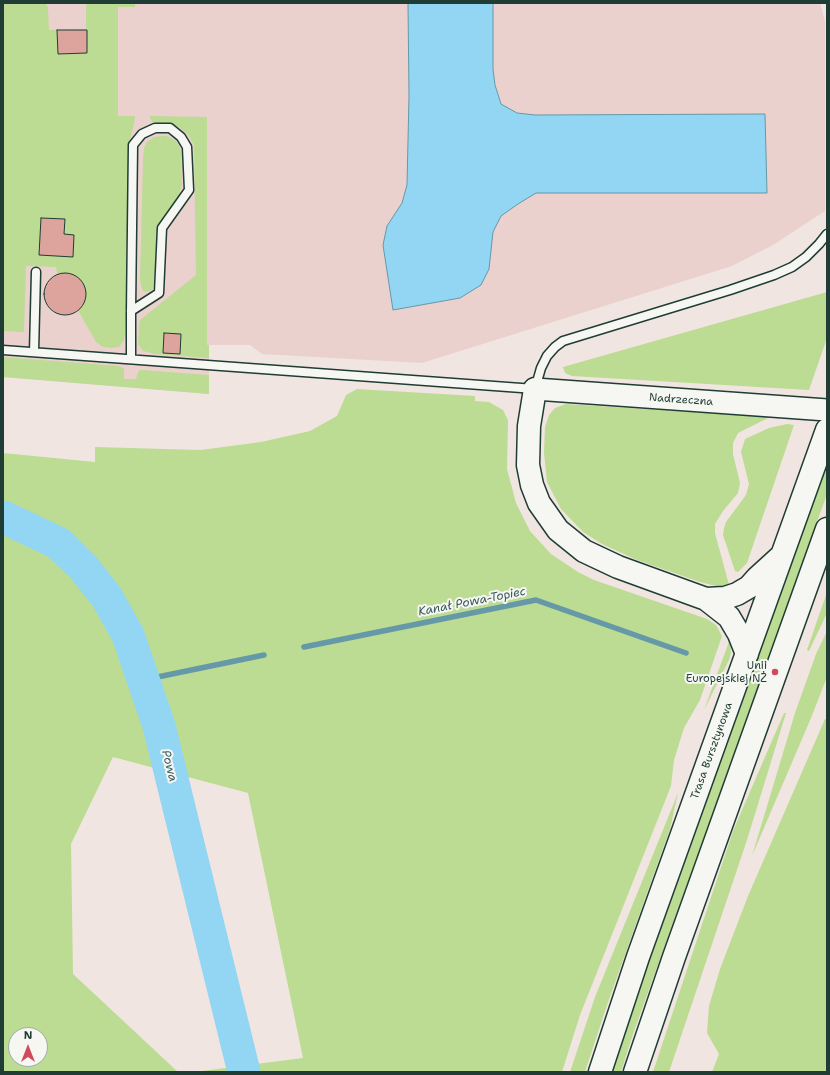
<!DOCTYPE html>
<meta charset="utf-8">
<style>
body{margin:0}
#map{position:relative;width:830px;height:1075px;overflow:hidden;background:#f1e5e1;font-family:"Shantell Sans",sans-serif}
canvas{display:block}
.frame{position:absolute;inset:0;border:4px solid #1f3d34;pointer-events:none}
.north{position:absolute;left:8px;top:1027px;width:40px;height:40px;box-sizing:border-box;background:#f6f6f2;border:1px solid #a0aca6;border-radius:50%;rotate:0deg;font-size:11px;font-weight:700;line-height:16px;text-align:center;color:#1f3d34}
.north::after{content:'';display:block;margin:auto;width:14px;height:18px;background:#d1495b;clip-path:polygon(50% 0,100% 100%,50% 72%,0 100%)}
</style>
<div id="map">
<canvas width="830" height="1075"></canvas>
<div class="frame"></div>
<div class="north">N</div>
</div>
<script>
const g = document.querySelector('canvas').getContext('2d');
g.lineJoin = 'round';
function fill(path, color) { g.fillStyle = color; g.fill(path, 'evenodd'); }
const toPath = rows => new Path2D(rows.map(r => 'M' + r).join(''));
function strokePath(path, color, width, dash) { g.strokeStyle = color; g.lineWidth = width; g.lineCap = dash ? 'butt' : 'round'; g.setLineDash(dash || []); g.stroke(path); }
function drawText(font, color, halo, rows, align = 'center') {
  g.font = font + ' "Shantell Sans",sans-serif'; g.lineWidth = 4; g.setLineDash([]); g.textBaseline = 'middle'; g.strokeStyle = halo; g.fillStyle = color; for (const [text, x, y, turn = 0] of rows) {
    g.save(); g.translate(x, y); g.rotate((+turn || 0) * Math.PI / 180); g.textAlign = isNaN(turn) ? turn : align; if (halo) g.strokeText(text, 0, 0); g.fillText(text, 0, 0); g.restore();
  }
}
const built = toPath([
 [3,3,820,3,825,21,825,211,773,245,732,266,422,363,262,354,250,345,209,345,209,394,3,377]
]);
const green = toPath([
 [3,3,46,3,48,8,49,30,86,29,86,7,87,3,135,3,135,7,118,7,118,116,135,116,134,124,129,143,125,334,124,340,119,347,113,348,103,347,96,342,57,273,56,267,26,266,24,332,3,331],
 [149,116,207,117,207,345,209,345,209,358,155,354,143,351,138,344,139,325,140,320,196,275,194,145,188,135,179,127,168,123,153,123],
 [162,136,166,136,175,140,179,145,181,152,182,185,178,197,157,228,154,284,152,290,146,292,143,291,142,289,140,280,143,159,144,148,147,142,154,137],
 [827,292,827,338,809,390,572,376,565,373,563,367],
 [3,357,119,366,124,369,124,379,136,379,138,373,140,370,142,370,209,375,209,394,3,377],
 [357,389,475,396,475,401,489,402,503,410,508,420,507,469,516,503,530,531,551,554,578,572,594,580,707,619,716,625,722,636,700,700,684,728,674,760,671,786,580,1015,562,1072,194,1072,303,1058,248,793,113,757,71,844,73,974,178,1072,3,1072,3,453,95,462,95,447,201,450,261,442,310,431,337,416,346,395],
 [16,1035,40,1035,40,1059,16,1059],
 [566,404,770,417,738,433,733,443,733,454,740,483,738,493,723,511,715,524,715,533,729,585,724,587,716,586,700,582,637,560,602,544,583,532,561,509,547,482,544,453,545,427,549,415,555,408],
 [787,424,794,425,747,563,738,572,735,571,723,535,724,528,726,522,746,495,749,484,741,452,745,439,769,428],
 [827,465,827,494,633,1034,621,1072,611,1072,642,981],
 [827,592,827,613,809,651,807,650],
 [827,631,827,677,811,718,752,856,795,713,816,654],
 [730,639,731,653,729,660,704,710],
 [784,713,786,713,747,840,669,1072,653,1072,733,831],
 [825,719,827,719,827,1072,712,1072,719,1054,707,1033,709,1006,720,969,748,896],
 [678,793,670,829,607,1005,585,1072,570,1072,595,997]
]);
const water = toPath([
 [408,3,493,3,493,69,495,85,501,104,517,113,535,115,765,114,767,193,536,193,518,204,501,216,493,232,489,269,481,285,460,298,393,310,383,245,387,226,402,203,407,185,409,96,408,3]
]);
const stream = toPath([
 [304,647,536,600,686,653],
 [143,680,264,655]
]);
const river = toPath([
 [3,517,58,543,83,567,106,596,128,635,159,726,244,1072]
]);
const building = toPath([
 [57,30,87,30,87,53,58,54,57,30],
 [41,218,65,219,64,234,74,235,73,257,39,255,41,218],
 '44 294a21 21 0 1 1 42 0a21 21 0 1 1-42 0Z',
 [164,333,181,334,180,354,163,353,164,333]
]);
const service = toPath([
 [3,350,535,389,541,368,547,356,555,347,563,341,730,290,774,275,792,267,806,257,819,244,827,234],
 [34,352,36,272],
 [131,359,131,311,133,145,142,134,155,128,170,128,181,137,187,147,189,190,162,228,159,293,131,311]
]);
const tertiary = toPath([
 [535,389,827,410]
]);
const primary = toPath([
 [535,389,529,426,528,465,532,485,539,503,558,530,584,551,618,567,706,599,729,617,739,634,747,654],
 [706,599,725,598,737,594,749,587,757,578,780,557],
 [600,1072,638,957,827,430],
 [635,1072,674,957,827,529]
]);
const markers = [
 [775,672,4,"#d1495b"]
];
const streetNames = [
 ["Nadrzeczna",681,400,4],
 ["Trasa Bursztynowa",712,751,-70]
];
const poiNames = [
 ["Unii",767,666],
 ["Europejskiej NŻ",767,679]
];
const waterNames = [
 ["Kanał Powa-Topiec",472,602,-11],
 ["Powa",169,766,76]
];
fill(built, '#ebd1cd');
fill(green, '#bcdb93');
fill(water, '#93d6f4');
strokePath(water, '#6599a7', 1);
strokePath(stream, '#6599a7', 5.5);
strokePath(river, '#93d6f4', 33);
fill(building, '#dda39d');
strokePath(building, '#1f3d34', 1);
strokePath(service, '#1f3d34', 11);
strokePath(tertiary, '#1f3d34', 24);
strokePath(primary, '#1f3d34', 25);
strokePath(service, '#f6f6f2', 8);
strokePath(tertiary, '#f6f6f2', 21);
strokePath(primary, '#f6f6f2', 22);
for (const [x, y, r, color] of markers) { const dot = new Path2D(); dot.arc(x, y, r, 0, 2 * Math.PI); g.fillStyle = color; g.fill(dot); strokePath(dot, '#f6f6f2', 1.5); }
drawText('11px', '#1f3d34', '#f6f6f2', streetNames);
drawText('11px', '#1f3d34', '#f6f6f2', poiNames, 'right');
drawText('italic 12px', '#365c5a', '#f6f6f2', waterNames);
</script>
